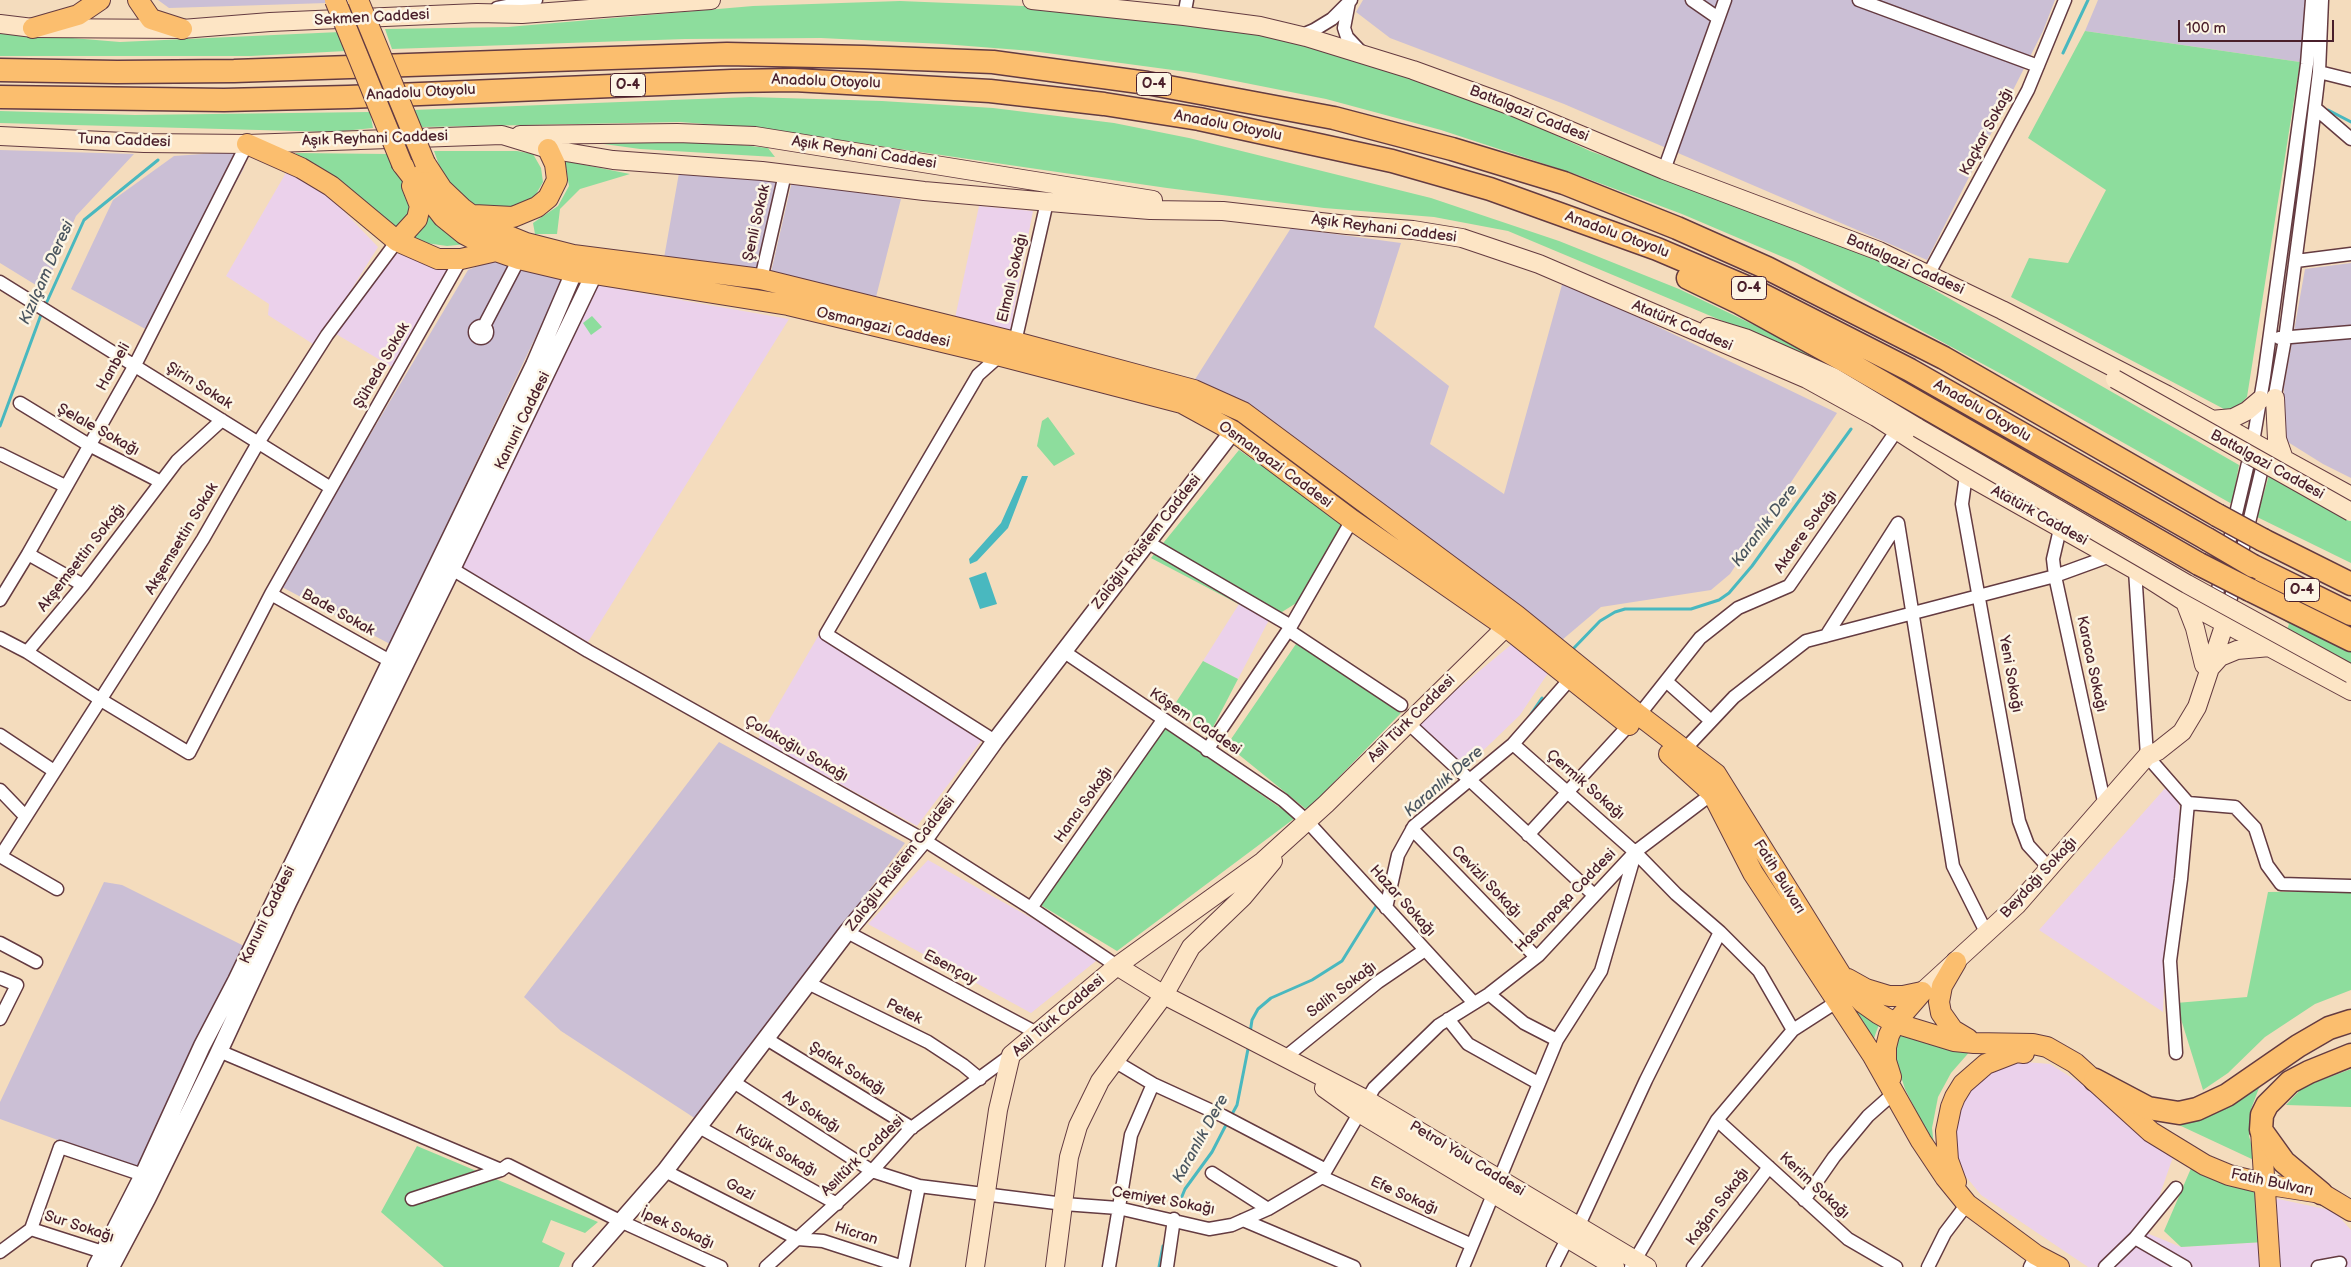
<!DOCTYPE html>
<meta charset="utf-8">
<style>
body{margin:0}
#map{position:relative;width:2351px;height:1267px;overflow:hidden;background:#f4dcbd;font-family:"Balsamiq Sans",sans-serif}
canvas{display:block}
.scale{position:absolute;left:2178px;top:20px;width:156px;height:22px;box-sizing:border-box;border:2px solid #4a1f2b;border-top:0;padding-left:6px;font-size:15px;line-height:18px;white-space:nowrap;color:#4a1f2b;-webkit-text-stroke:4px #fcf5e5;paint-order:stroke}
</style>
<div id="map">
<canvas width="2351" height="1267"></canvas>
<div class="scale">100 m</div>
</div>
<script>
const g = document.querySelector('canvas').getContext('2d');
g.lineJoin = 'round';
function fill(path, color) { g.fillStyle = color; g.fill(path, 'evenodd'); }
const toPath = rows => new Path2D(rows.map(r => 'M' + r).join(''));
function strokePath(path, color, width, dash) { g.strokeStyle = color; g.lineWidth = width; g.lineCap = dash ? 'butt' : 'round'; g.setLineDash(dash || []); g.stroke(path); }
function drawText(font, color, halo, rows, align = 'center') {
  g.font = font + ' "Balsamiq Sans",sans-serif'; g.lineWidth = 5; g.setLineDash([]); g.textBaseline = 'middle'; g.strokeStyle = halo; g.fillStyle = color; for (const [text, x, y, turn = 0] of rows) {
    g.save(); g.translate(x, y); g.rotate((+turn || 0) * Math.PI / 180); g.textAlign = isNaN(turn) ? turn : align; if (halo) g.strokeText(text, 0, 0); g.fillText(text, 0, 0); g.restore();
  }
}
const built = toPath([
 [287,171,333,200,378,247,316,346,268,315,269,304,226,276],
 [979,206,1033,211,1010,331,955,318],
 [386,250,450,270,392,367,336,334],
 [595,285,789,319,588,642,460,568],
 [1239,604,1269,620,1238,679,1203,661],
 [820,633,984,737,917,826,758,739],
 [1518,639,1552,667,1520,715,1464,769,1414,725],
 [2167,786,2179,795,2180,824,2177,877,2165,961,2163,1012,2039,930],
 [928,860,1101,957,1031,1013,868,924],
 [2013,1061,2050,1064,2096,1093,2175,1151,2155,1209,2137,1229,2181,1247,2264,1242,2264,1267,2088,1267,1981,1195,1959,1168,1956,1139,1958,1110,1974,1083],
 [2274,1198,2334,1211,2351,1230,2351,1267,2274,1267]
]);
const industrial = toPath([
 [158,0,325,0,327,3,169,8],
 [1363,0,2055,0,2043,31,1927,260,1564,104,1390,38,1356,12],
 [2098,0,2308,0,2300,62,2085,31],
 [0,150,134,154,76,216,44,290,0,263],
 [245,151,244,168,151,332,71,289,113,200,174,156],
 [679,173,776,181,759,268,664,258],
 [792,181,901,199,876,297,771,272],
 [1291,228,1401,243,1374,327,1449,386,1430,444,1504,494,1563,281,1837,413,1730,574,1711,590,1601,607,1562,640,1280,426,1194,381],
 [491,261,564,277,390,644,280,586,468,270],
 [2351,263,2351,478,2323,464,2283,439,2284,387,2305,269],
 [719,742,905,843,696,1119,561,1031,524,997],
 [104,882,122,885,248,948,140,1170,0,1119,0,1102]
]);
const green = toPath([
 [900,1,1048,7,1288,39,1392,71,1504,111,1590,151,1820,234,1891,265,2239,465,2232,504,2005,376,1797,263,1682,214,1575,174,1441,130,1326,99,1195,73,1032,51,943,44,821,38,685,39,392,49,385,29,508,27,753,6],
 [2085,31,2300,62,2247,397,2237,408,2224,409,2011,297,2029,258,2068,263,2106,190,2028,138],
 [0,32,120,42,340,32,346,51,251,56,0,56],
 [750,97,882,101,993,108,1114,123,1189,138,1431,198,1559,241,1679,289,1821,357,2011,467,2008,474,1818,361,1508,231,1434,217,1324,208,1167,188,756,128,680,122,422,127,413,110],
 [0,111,135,115,370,112,373,128,333,132,0,123],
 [689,139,768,148,775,157,640,149,582,141],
 [434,151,517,151,533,154,541,168,543,182,535,196,522,206,484,210,466,200,443,176],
 [295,153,388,154,416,198,414,216,398,231,344,184],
 [565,161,630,174,580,189,560,209,557,234,535,234,533,223,558,206,569,186],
 [427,211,467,244,447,246,412,241],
 [592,316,602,327,591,335,583,323],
 [1048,417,1075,454,1054,466,1037,446,1042,421],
 [1239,450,1344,524,1298,602,1269,620,1151,558],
 [2269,475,2351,521,2351,563,2257,517],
 [2275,614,2351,649,2351,665,2287,630,2289,624],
 [1298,641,1401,713,1307,810,1227,745],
 [1203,661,1238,679,1210,733,1171,710],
 [1165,728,1295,818,1117,951,1039,904],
 [2351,891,2351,990,2315,1004,2265,1037,2228,1073,2203,1090,2176,1003,2247,997,2268,892],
 [1837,985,1881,1019,1873,1041],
 [1899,1030,1972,1049,1951,1073,1938,1097,1932,1128,1934,1146,1905,1089,1896,1061,1895,1044],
 [2351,1069,2351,1107,2286,1105,2303,1087],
 [2253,1086,2259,1088,2251,1109,2249,1136,2256,1161,2166,1119],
 [417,1146,598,1222,585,1233,551,1220,542,1242,565,1253,559,1267,444,1267,381,1212],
 [2192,1166,2259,1186,2264,1242,2181,1247,2164,1231]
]);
const water = toPath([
 [1022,476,1028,476,1008,528,977,561,970,564,969,559,1001,523],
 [986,572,997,604,980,609,969,578]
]);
const stream = toPath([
 [2063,53,2088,0],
 [2328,110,2351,122],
 [45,306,84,220,158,160],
 [0,426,42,312],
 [1573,649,1600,621,1615,612,1625,609,1691,609,1719,600,1729,593,1752,566,1851,429],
 [1529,717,1542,698],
 [1250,1033,1252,1020,1258,1009,1271,998,1312,980,1342,961,1378,903],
 [1231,1116,1237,1105,1249,1044],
 [1178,1206,1185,1189,1212,1152,1228,1121],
 [1159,1267,1163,1246]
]);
const minor = toPath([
 [1692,0,1718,18],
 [1859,0,2038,66],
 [1349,2,1344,28,1347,37,1362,53],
 [497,8,536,0],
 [1184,16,1187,0],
 [1300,36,1314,30,1332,19,1351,0],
 [2319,72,2351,80],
 [2315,108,2351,139],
 [1664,170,1725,0],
 [2296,261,2351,254],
 [1928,275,2028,90,2065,0],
 [761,279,785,174],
 [0,282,331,488],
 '475 332a6 6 0 1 1 12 0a6 6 0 1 1-12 0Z',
 [484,326,519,259],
 [2279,338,2351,332],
 [20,403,89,445,161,482],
 [2273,406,2285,339,2308,165,2319,72,2322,0],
 [222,420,177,461,83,585,27,652,101,700,189,753,271,594,461,259],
 [0,454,65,486],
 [1966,475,1962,504,2019,821,2028,845,2050,869],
 [2060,529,2053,559,2055,576,2105,806],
 [1147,542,1291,626,1352,520],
 [28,554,83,585],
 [452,569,588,651,924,840,1031,908,1117,966],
 [2135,570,2147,756,2188,803,2181,879,2170,961,2176,1053],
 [271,594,390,661],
 [0,600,28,554,135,365,247,144],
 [2214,606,2253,442,2264,377,2307,64,2312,0],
 [2227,614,2265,456],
 [1288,630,1401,705],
 [1826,636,1898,523,1953,866,1986,932],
 [0,638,27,652],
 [1063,651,1283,800,1307,821,1474,1003],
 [1666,681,1711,721],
 [1639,715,1700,638,1738,608,1789,586,1897,430],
 [1407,722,1594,895],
 [0,735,54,771],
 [995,741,826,634,978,375,1015,342,1047,202],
 [1513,744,1635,852,1676,894,1720,932],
 [1207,750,1291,626],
 [1684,750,1734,697,1806,641,2055,576,2110,556],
 [0,790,25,816],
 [2188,803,2235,807,2255,828,2267,865,2281,884,2351,886],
 [1412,829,1536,957],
 [1528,835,1629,725],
 [0,856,57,889],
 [0,857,203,539,258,443,327,335,397,241],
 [1031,908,1163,720],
 [1386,908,1398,855,1414,826,1513,744,1571,678],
 [847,932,1037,1033],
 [0,943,36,962],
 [0,978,17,985,0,1019],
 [808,983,928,1042,963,1065,980,1079],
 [1489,994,1524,1023,1557,1040],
 [1448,1019,1468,1044,1538,1083],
 [765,1038,912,1128],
 [219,1051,501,1170,508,1165,620,1221,721,1267],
 [1283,1059,1378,982,1425,950],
 [1116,1062,1153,1084,1223,1116,1326,1170],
 [732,1081,872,1171,919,1186,1064,1204,1118,1208,1209,1229,1232,1225,1268,1209,1322,1177],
 [1717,1120,1848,1239,1896,1267],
 [699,1127,837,1204],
 [665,1171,798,1239,823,1241,903,1267],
 [1212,1173,1268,1209],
 [1322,1177,1374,1088,1439,1025,1489,994,1539,955,1635,852,1717,790],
 [1322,1177,1472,1245],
 [412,1199,501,1170],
 [1804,1200,1834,1157,1868,1116,1895,1092],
 [1243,1220,1354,1267],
 [1578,1227,1646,1080,1720,932,1759,971,1793,1030],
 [31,1229,60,1147,143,1175],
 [31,1229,112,1255],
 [2135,1238,2185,1267],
 [0,1252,31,1229],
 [766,1267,872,1171,910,1129,1011,1055],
 [903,1267,919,1186],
 [1109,1267,1131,1135,1153,1084],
 [1167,1267,1174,1219],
 [1463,1267,1557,1040,1601,971,1635,854],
 [1553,1267,1567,1239],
 [1631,1267,1717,1120,1793,1030,1838,1001],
 [1693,1267,1769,1167],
 [1928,1267,1945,1233,1967,1204],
 [2030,1267,2036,1255],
 [2105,1267,2135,1238,2176,1188],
 [2318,1267,2340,1263]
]);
const tertiary = toPath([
 [96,1267,143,1175,202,1046,236,981,534,365,574,272],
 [111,1267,147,1199,217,1056,288,903,452,569,594,274],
 [581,1267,665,1171,847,932,924,840,995,741,1233,431]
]);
const secondary = toPath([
 [1032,0,1184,16,1260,26,1306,37,1413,70,1509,105,1664,170,1879,251,2002,310,2167,395,2351,496],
 [0,24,33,28,182,29,270,22,477,13,522,14,711,0],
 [520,135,677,133,755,136,1153,200],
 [0,136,144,143,247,144,502,135,548,149,613,160,762,171,924,191,1073,204,1150,210,1223,211,1347,225,1413,230,1462,238,1539,264,1807,379,1876,417,1966,475,2135,570,2185,602,2351,691],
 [1709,327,1745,338,1833,377,1918,428],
 [2275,398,2277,439,2284,459],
 [2211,420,2233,418,2247,411,2260,400],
 [2185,602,2195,628,2204,665],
 [2211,667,2220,657,2237,650,2270,647],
 [1117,966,1164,995,1367,1100,1647,1267],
 [1922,992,2017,905,2147,756,2158,751,2182,732,2197,707,2225,623],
 [1324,1088,1359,1113,1615,1267],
 [975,1267,998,1110,1011,1055,1117,966,1263,861,1326,804,1506,627],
 [1055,1267,1069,1157,1078,1126,1100,1081,1164,995,1191,947,1243,897,1273,861]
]);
const primary = toPath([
 [138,0,151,19,182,29],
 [33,28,78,15,100,0],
 [247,144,301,168,331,186,397,241,438,259,461,259,496,251],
 [425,163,442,189,462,208,489,228,526,243,573,255,761,279,1015,342,1194,390,1243,412,1516,615,1639,715,1716,774,1848,986,1862,1002,1879,1014,1895,1023,1954,1041,1974,1043,2033,1044,2047,1047,2075,1063,2151,1132,2205,1165,2229,1175,2270,1185,2321,1193,2351,1211],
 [402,164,443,217,464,234,496,251,519,259,574,272,594,274,788,305,1001,356,1182,403,1233,431,1352,520,1506,627,1629,725],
 [474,215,513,217,537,207,548,198,557,180,555,164,548,149],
 [397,241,417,219,420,206,412,186],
 [1669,754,1712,793,1753,873,1873,1056,1921,1141,1945,1177,1967,1204,2036,1255,2059,1267],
 [1956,962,1942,986,1939,1002,1941,1013,1953,1030,1968,1039],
 [1848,979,1866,989,1889,996,1903,996,1922,992],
 [1891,1077,1886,1061,1886,1047,1889,1035,1895,1023,1922,992],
 [2261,1130,2270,1267],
 [1956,1182,1948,1160,1946,1131,1951,1107,1955,1097,1963,1084,1986,1064,2017,1052,2024,1053]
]);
const motorway = toPath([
 [0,70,117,72,234,71,727,54,864,57,993,62,1147,83,1334,118,1452,149,1564,183,1677,228,1767,268,1944,358,2217,515],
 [0,97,224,100,348,97,732,81,794,80,990,91,1104,104,1199,119,1392,161,1490,189,1657,249,1751,289,1910,370,2207,539],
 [1688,278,1740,303,1847,362,2199,564],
 [2263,540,2351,584],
 [2253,566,2351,614],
 [2250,590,2351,640],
 [2095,1080,2148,1108,2179,1113,2197,1109,2227,1095,2298,1046,2329,1028,2351,1021],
 [2321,1193,2284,1162,2261,1130,2262,1115,2267,1105,2290,1082,2309,1072,2351,1055]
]);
const secondaryBridge = toPath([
 [2115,379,2351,512],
 [1918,428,2187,584,2351,674]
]);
const primaryBridge = toPath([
 [335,0,402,164],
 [358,0,425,163]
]);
const motorwayBridge = toPath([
 [2217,515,2263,540],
 [2207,539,2253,566],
 [2199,564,2250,590]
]);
const shields = [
 [1154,84,35],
 [628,85,35],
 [1749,288,35],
 [2302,590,35]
];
const shieldNames = [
 ["O-4",1154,84],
 ["O-4",628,85],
 ["O-4",1749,288],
 ["O-4",2302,590]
];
const streetNames = [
 ["Sekmen Caddesi",372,18,-3],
 ["Anadolu Otoyolu",826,82,2],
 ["Anadolu Otoyolu",421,93,-3],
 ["Battalgazi Caddesi",1529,114,22],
 ["Anadolu Otoyolu",1228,126,11],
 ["Kaçkar Sokağı",1987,132,-62],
 ["Aşık Reyhani Caddesi",375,139,-2],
 ["Tuna Caddesi",124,141,2],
 ["Aşık Reyhani Caddesi",864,153,9],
 ["Şenli Sokak",757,223,-77],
 ["Aşık Reyhani Caddesi",1384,229,7],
 ["Anadolu Otoyolu",1617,235,20],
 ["Battalgazi Caddesi",1905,265,24],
 ["Elmalı Sokağı",1013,278,-77],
 ["Atatürk Caddesi",1682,326,23],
 ["Osmangazi Caddesi",883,328,13],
 ["Şüheda Sokak",382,366,-60],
 ["Hanbeli",114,367,-61],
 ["Şirin Sokak",199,386,32],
 ["Anadolu Otoyolu",1982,411,30],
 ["Kanuni Caddesi",523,421,-64],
 ["Şelale Sokağı",98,430,29],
 ["Osmangazi Caddesi",1275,465,36],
 ["Battalgazi Caddesi",2267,465,29],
 ["Atatürk Caddesi",2039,516,29],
 ["Akdere Sokağı",1806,532,-55],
 ["Akşemsettin Sokak",182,539,-59],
 ["Zaloğlu Rüstem Caddesi",1147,542,-52],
 ["Akşemsettin Sokağı",82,558,-52],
 ["Bade Sokak",338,613,29],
 ["Karaca Sokağı",2091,664,78],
 ["Yeni Sokağı",2010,674,80],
 ["Asil Türk Caddesi",1412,719,-45],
 ["Köşem Caddesi",1195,722,34],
 ["Çolakoğlu Sokağı",796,749,30],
 ["Çermik Sokağı",1585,785,41],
 ["Hancı Sokağı",1084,805,-55],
 ["Zaloğlu Rüstem Caddesi",901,864,-52],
 ["Fatih Bulvarı",1779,877,58],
 ["Beydağı Sokağı",2039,878,-47],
 ["Cevizli Sokağı",1486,882,46],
 ["Hazar Sokağı",1402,901,48],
 ["Hasanpaşa Caddesi",1566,901,-46],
 ["Kanuni Caddesi",268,915,-64],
 ["Esençay",950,968,28],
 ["Salih Sokağı",1342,990,-37],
 ["Petek",904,1012,27],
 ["Asil Türk Caddesi",1059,1016,-41],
 ["Şafak Sokağı",847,1069,32],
 ["Ay Sokağı",811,1112,33],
 ["Küçük Sokağı",776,1151,29],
 ["Asıltürk Caddesi",863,1156,-44],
 ["Petrol Yolu Caddesi",1467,1159,31],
 ["Fatih Bulvarı",2272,1183,12],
 ["Kerim Sokağı",1814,1186,43],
 ["Gazi",740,1190,28],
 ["Efe Sokağı",1404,1196,24],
 ["Cemiyet Sokağı",1163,1201,10],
 ["Kağan Sokağı",1718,1207,-53],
 ["Sur Sokağı",79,1227,18],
 ["İpek Sokağı",677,1229,24],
 ["Hicran",856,1234,18]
];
const waterNames = [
 ["Kızılçam Deresi",47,273,-66],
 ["Karanlık Dere",1765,526,-53],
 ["Karanlık Dere",1444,782,-41],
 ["Karanlık Dere",1201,1139,-61]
];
fill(built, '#ebd1eb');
fill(industrial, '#cbbfd5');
fill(green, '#8ddd9d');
fill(water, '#49b8bf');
strokePath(stream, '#49b8bf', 3);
strokePath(minor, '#643b41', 15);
strokePath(tertiary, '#643b41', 19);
strokePath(secondary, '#643b41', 20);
strokePath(primary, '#643b41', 22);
strokePath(motorway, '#643b41', 25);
strokePath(minor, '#fff', 12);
strokePath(tertiary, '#fff', 16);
strokePath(secondary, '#fde5c5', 18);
strokePath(primary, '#fbbe6e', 20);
strokePath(motorway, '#fbbe6e', 22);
strokePath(secondaryBridge, '#643b41', 20, []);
strokePath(primaryBridge, '#643b41', 22, []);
strokePath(motorwayBridge, '#643b41', 25, []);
strokePath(secondaryBridge, '#fde5c5', 18);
strokePath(primaryBridge, '#fbbe6e', 20);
strokePath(motorwayBridge, '#fbbe6e', 22);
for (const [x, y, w] of shields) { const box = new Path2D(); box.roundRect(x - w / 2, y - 11.5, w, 23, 4); g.fillStyle = '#fcf5e5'; g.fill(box); strokePath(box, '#4a1f2b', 1); }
drawText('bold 14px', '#4a1f2b', null, shieldNames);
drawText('15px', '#4a1f2b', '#fcf5e5', streetNames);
drawText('italic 16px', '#4a555f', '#fcf5e5', waterNames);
</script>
